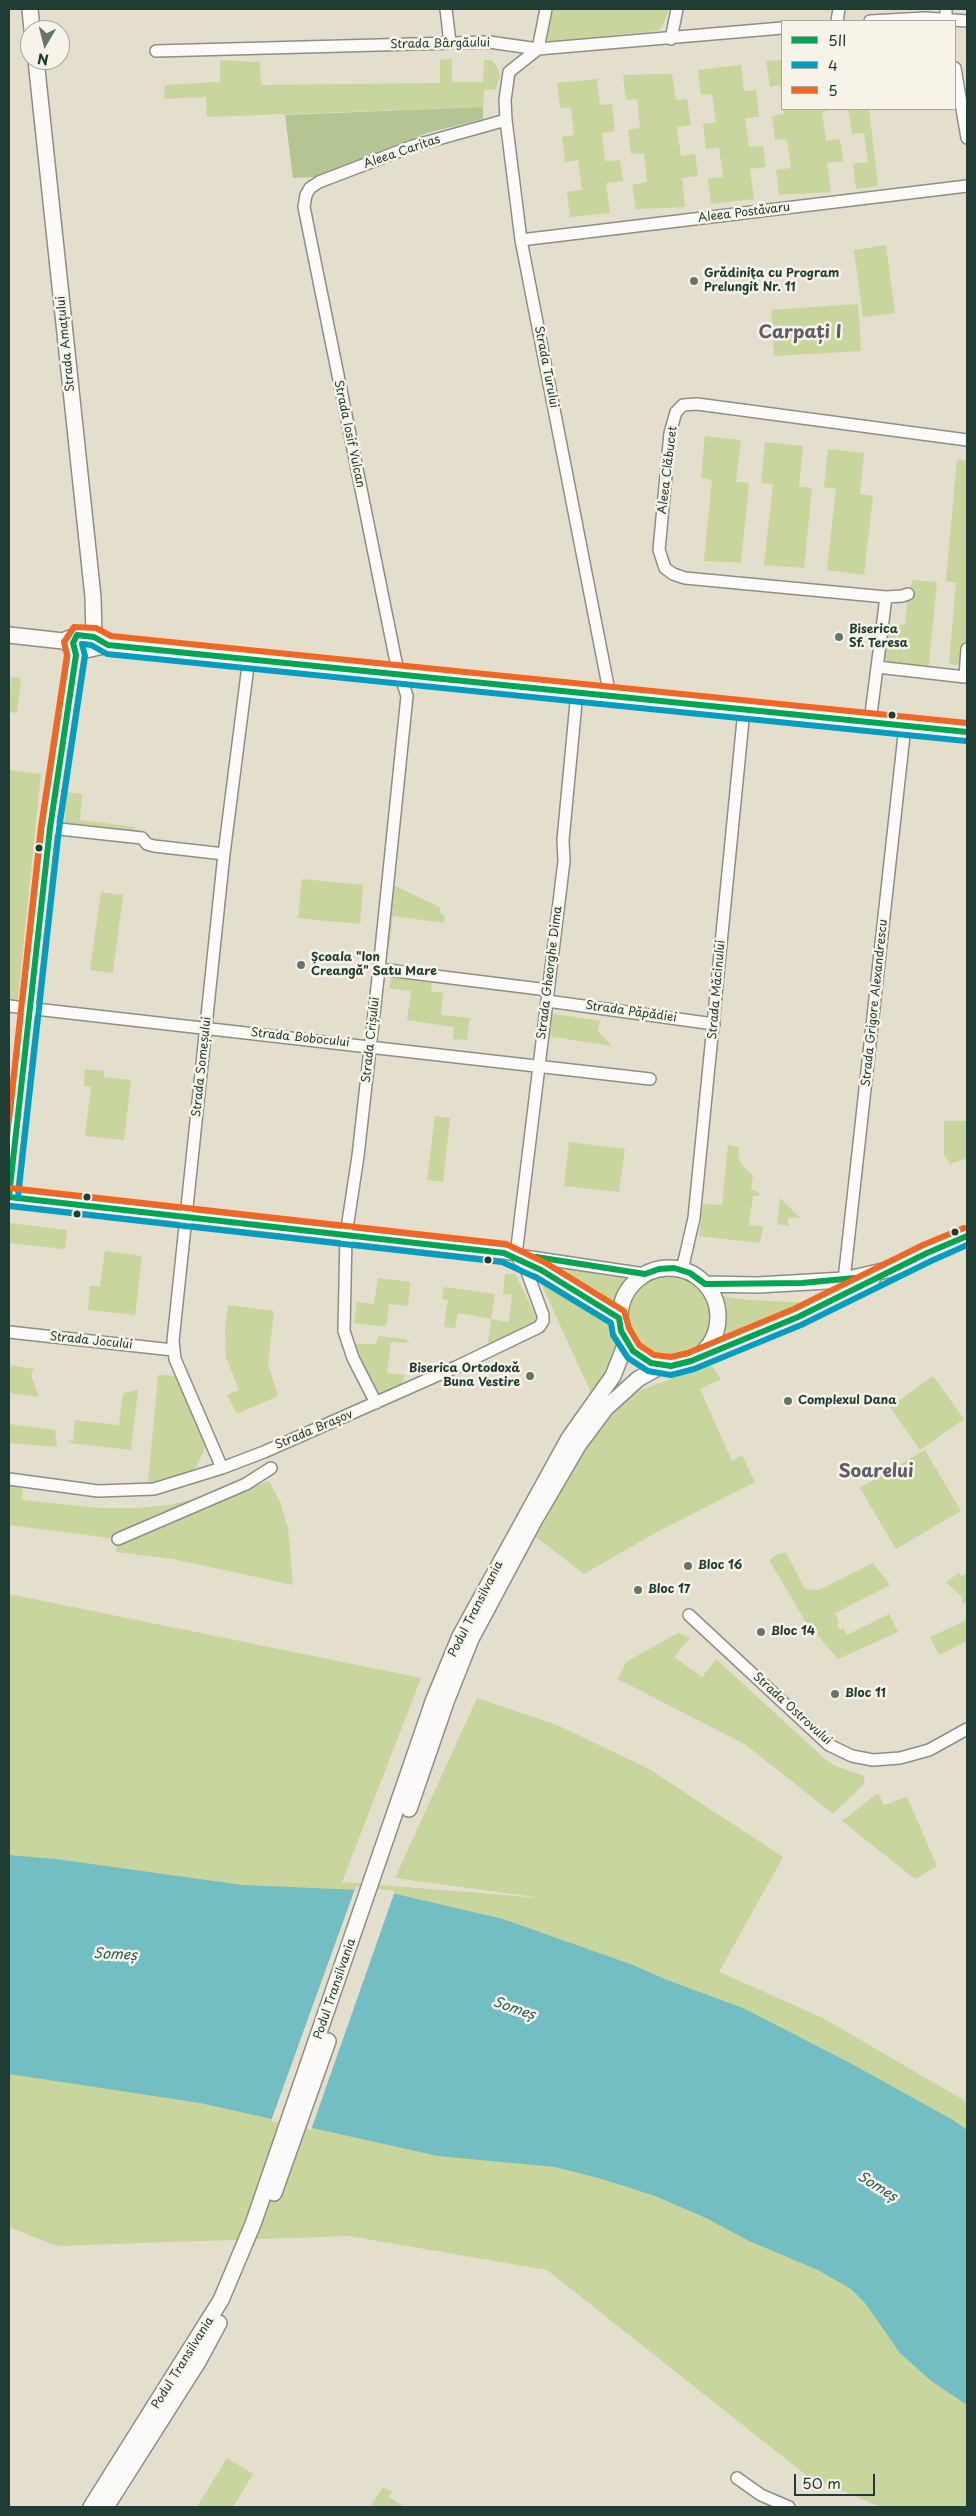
<!DOCTYPE html>
<meta charset="utf-8">
<style>
body{margin:0}
#map{position:relative;width:976px;height:2516px;overflow:hidden;background:#e4decd;font-family:"Playpen Sans",sans-serif}
canvas{display:block}
.frame{position:absolute;inset:0;border:10px solid #1f3d34;pointer-events:none}
.legend{position:absolute;left:781px;top:20px;width:175px;height:90px;box-sizing:border-box;background:#f7f3e8;border:1px solid #a1aaa0;margin:0;padding:6px 9px;list-style:none;font-size:15px;color:#1f3d34}
.legend li{display:flex;align-items:center;gap:10px;height:25px}
.legend b{width:25px;border:1px solid #a1aaa0}
.north{position:absolute;left:20px;top:20px;width:50px;height:50px;box-sizing:border-box;background:#f7f3e8;border:1px solid #a1aaa0;border-radius:50%;rotate:188deg;font-size:14px;font-weight:700;line-height:20px;text-align:center;color:#1f3d34}
.north::after{content:'';display:block;margin:auto;width:18px;height:22px;background:#64756a;clip-path:polygon(50% 0,100% 100%,50% 72%,0 100%)}
.scale{position:absolute;left:794px;top:2474px;width:81px;height:22px;box-sizing:border-box;border:2px solid #1f3d34;border-top:0;padding-left:6px;font-size:15px;line-height:18px;white-space:nowrap;color:#1f3d34;-webkit-text-stroke:4px #f7f3e8;paint-order:stroke}
</style>
<div id="map">
<canvas width="976" height="2516"></canvas>
<div class="frame"></div>
<ul class="legend">
<li><b style="height:6px;background:#00a651"></b>5II</li>
<li><b style="height:6px;background:#039ebf"></b>4</li>
<li><b style="height:6px;background:#f26522"></b>5</li>
</ul>
<div class="north">N</div>
<div class="scale">50 m</div>
</div>
<script>
const g = document.querySelector('canvas').getContext('2d');
g.lineJoin = 'round';
function fill(path, color) { g.fillStyle = color; g.fill(path, 'evenodd'); }
const toPath = rows => new Path2D(rows.map(r => 'M' + r).join(''));
function strokePath(path, color, width, dash) { g.strokeStyle = color; g.lineWidth = width; g.lineCap = dash ? 'butt' : 'round'; g.setLineDash(dash || []); g.stroke(path); }
function drawText(font, color, halo, rows, align = 'center') {
  g.font = font + ' "Playpen Sans",sans-serif'; g.lineWidth = 5; g.setLineDash([]); g.textBaseline = 'middle'; g.strokeStyle = halo; g.fillStyle = color; for (const [text, x, y, turn = 0] of rows) {
    g.save(); g.translate(x, y); g.rotate((+turn || 0) * Math.PI / 180); g.textAlign = isNaN(turn) ? turn : align; if (halo) g.strokeText(text, 0, 0); g.fillText(text, 0, 0); g.restore();
  }
}
const green = toPath([
 [550,9,669,9,662,27,657,31,550,41,545,40],
 [452,59,452,82,483,82,484,60,491,60,496,65,500,75,496,89,484,90,483,107,207,117,206,97,164,99,165,85,220,82,220,60,260,62,261,85,440,83,440,60],
 [782,60,782,101,780,85,770,87,766,61],
 [741,65,744,91,756,90,759,117,745,118,749,147,763,146,766,167,750,169,754,199,711,204,708,179,723,177,719,148,706,149,703,124,716,122,712,94,701,95,698,70],
 [672,74,676,100,687,99,691,125,677,127,681,156,695,154,698,176,682,178,685,207,636,209,632,185,647,182,644,153,631,154,628,130,640,128,637,99,626,100,623,75],
 [597,79,600,105,612,104,615,131,602,133,605,161,620,160,623,181,606,183,610,213,570,217,567,192,582,190,578,160,565,162,562,137,574,135,571,107,560,108,557,83],
 [783,109,836,109,822,112,826,141,840,139,843,161,827,163,831,192,779,195,776,170,791,168,787,139,775,140,772,116,784,114],
 [848,109,869,109,878,186,856,189,853,164,868,162,864,133,852,134],
 [886,245,895,313,863,317,854,250],
 [858,304,861,351,774,356,771,310],
 [705,436,741,440,736,482,749,483,741,563,704,561,712,480,701,478],
 [765,442,803,446,799,487,812,488,804,568,764,565,773,484,761,483],
 [828,449,864,453,860,494,873,496,864,575,827,570,836,489,824,487],
 [957,459,967,461,966,667,949,664,956,583,946,581],
 [913,580,937,582,928,673,884,668,889,624,905,625,908,594],
 [11,677,21,678,17,713,9,712],
 [9,770,41,774,17,1007,9,1006],
 [65,792,82,794,80,820,135,827,134,834,70,827,65,824],
 [302,879,363,885,360,924,298,918],
 [391,884,441,908,439,912,445,916,444,923,393,916,389,948,381,947],
 [101,892,123,895,113,973,90,970],
 [391,978,432,983,431,991,443,993,441,1015,470,1018,467,1040,453,1039,454,1027,407,1020,411,991,389,988],
 [549,1013,600,1021,598,1031,612,1046,547,1036],
 [85,1069,104,1071,104,1077,131,1080,124,1140,85,1136,91,1087,84,1086],
 [435,1116,450,1118,443,1182,427,1180],
 [944,1121,967,1121,967,1158,950,1164,944,1154],
 [569,1142,625,1149,619,1192,564,1186],
 [728,1145,739,1147,738,1156,742,1165,753,1176,751,1189,758,1192,760,1196,753,1196,749,1225,763,1226,760,1243,699,1236,703,1204,722,1205],
 [780,1198,800,1218,789,1217,787,1221,790,1226,777,1224],
 [9,1223,67,1230,65,1249,9,1243],
 [105,1251,142,1256,135,1315,88,1310,90,1286,100,1287],
 [521,1259,639,1275,631,1280,620,1295,618,1315],
 '620 1317a49 49 0 1 1 98 0a49 49 0 1 1-98 0Z',
 [535,1270,617,1323,621,1342,609,1375,591,1393],
 [505,1274,515,1274,536,1316,534,1327,487,1349,491,1319,458,1313,455,1328,444,1327,448,1300,442,1299,444,1287,495,1294,491,1319,509,1322,512,1295,503,1294],
 [378,1278,410,1282,408,1306,389,1304,386,1327,354,1323,357,1302,374,1304],
 [716,1295,748,1300,816,1303,712,1346,716,1339,720,1325,721,1314],
 [228,1305,274,1311,268,1364,278,1396,237,1414,227,1395,239,1390,226,1357,225,1330],
 [378,1336,406,1339,409,1343,391,1342,387,1373,405,1375,399,1392,376,1403,348,1344,376,1344],
 [9,1365,34,1369,31,1376,39,1397,9,1393],
 [705,1366,712,1366,721,1379,700,1389,732,1461,742,1455,755,1482,655,1533,584,1574,536,1537,589,1441,608,1415,631,1394],
 [158,1375,178,1376,206,1446,194,1472,148,1483],
 [933,1376,964,1419,920,1450,890,1407],
 [138,1390,131,1450,71,1443,67,1440,73,1441,75,1420,119,1425,123,1393],
 [9,1424,55,1430,57,1447,9,1443],
 [925,1450,961,1511,896,1549,860,1488],
 [269,1481,280,1502,288,1528,293,1585,173,1559,116,1552,118,1539,9,1525,9,1486,23,1488,22,1500,100,1508,138,1508,170,1505,200,1497,169,1516,209,1504],
 [786,1553,805,1589,819,1590,873,1563,890,1585,835,1613,839,1622,837,1624,840,1630,843,1628,847,1635,889,1614,898,1632,838,1659,806,1622,769,1560,778,1554],
 [959,1573,961,1576,967,1573,967,1602,962,1604,962,1597,946,1582],
 [9,1594,421,1678,342,1882,542,1898,395,1878,477,1698,557,1725,649,1769,783,1857,719,1972,823,2018,967,2102,967,2507,881,2507,806,2475,547,2270,349,2236,56,2246,9,2227],
 [967,1620,967,1641,939,1655,930,1637],
 [678,1633,690,1638,674,1657,702,1677,716,1659,825,1759,835,1766,862,1775,865,1780,863,1785,833,1814,746,1745,618,1679,626,1662],
 [878,1793,884,1805,907,1797,937,1866,915,1879,842,1821],
 [227,2458,253,2474,233,2507,197,2507],
 [383,2487,392,2492,389,2497,405,2507,370,2507]
]);
const forest = toPath([
 [483,107,483,119,427,133,314,177,293,178,285,115]
]);
const water = toPath([
 [9,1855,56,1859,242,1885,383,1891,503,1919,633,1965,667,1980,743,2008,850,2063,953,2120,967,2130,967,2405,930,2380,900,2353,865,2303,851,2289,818,2270,749,2241,706,2218,655,2196,602,2179,555,2167,438,2156,200,2103,9,2074]
]);
const pier = toPath([
 [356,1886,395,1891,311,2130,271,2121]
]);
const minor = toPath([
 [446,9,450,43],
 [546,9,538,49,509,72,505,100,506,120,521,240,610,696],
 [837,21,839,9],
 [870,21,925,18,967,21],
 [946,21,946,9],
 [671,39,677,9],
 [156,51,489,42,538,49,782,28],
 [955,68,967,138],
 [521,240,967,186],
 [908,594,902,596,886,597,685,578,673,574,665,568,659,550,670,433,676,412,683,405,697,404,967,440],
 [877,667,965,677,967,649],
 [870,722,886,597],
 [50,828,142,838,147,844,154,846,224,854],
 [379,969,548,990],
 [547,1001,714,1024],
 [9,1006,650,1079],
 [9,1196,50,828,76,655,74,647],
 [9,1197,504,1253,645,1274],
 [516,1255,564,861,563,840,577,692],
 [519,1260,541,1270,619,1318],
 [682,1270,694,1218,744,710],
 [844,1280,905,726],
 [9,1332,173,1350],
 [376,1403,353,1358,344,1331,346,1235,358,1156,379,969,407,696,396,662,304,207,306,195,310,188,319,182,413,146,506,120],
 [222,1468,175,1359,173,1341,224,854,249,658],
 [9,1479,98,1491,154,1489,222,1468,264,1452,456,1367,539,1327,543,1321,543,1315,523,1261],
 [118,1539,246,1484,271,1468],
 [689,1615,829,1745,852,1756,873,1760,900,1758,929,1750,967,1729],
 [737,2478,761,2495,789,2507]
]);
const major = toPath([
 [30,9,32,30],
 [36,60,93,597,94,637],
 [9,635,63,641,77,648,86,650,108,645],
 [63,641,77,635,87,635,108,645,967,732],
 '620 1317a49 49 0 1 1 98 0a49 49 0 1 1-98 0Z',
 [705,1284,758,1285,844,1280,887,1270,967,1236],
 [701,1355,798,1317,872,1280],
 [409,1809,446,1702,471,1639,534,1521,579,1444,606,1408,638,1379,661,1366],
 [274,2193,328,2041],
 [91,2507,221,2300,253,2224,434,1699,460,1636,569,1438,613,1376,626,1343],
 [106,2507,198,2362,219,2323]
]);
const bus1 = toPath([
 [9,1196,50,828,76,655,73,643,77,635,94,637,108,645,967,732],
 [9,1197,504,1253,541,1270,619,1318,621,1331,633,1351,651,1363,671,1366,691,1361,798,1317,927,1253,967,1236],
 [536,1257,645,1274,659,1269,674,1268,690,1273,705,1284,802,1283,855,1278]
]);
const bus2 = toPath([
 [18,1197,59,829,85,656,82,644,91,645,107,654,966,741],
 [9,1206,502,1262,537,1278,611,1323,613,1335,628,1358,648,1371,671,1375,694,1369,801,1325,931,1261,967,1245]
]);
const bus3 = toPath([
 [9,1119,41,827,67,655,64,642,74,627,96,628,111,636,967,723],
 [10,1188,506,1244,546,1263,624,1311,629,1328,639,1345,654,1355,671,1357,688,1353,794,1309,923,1245,964,1228]
]);
const markers = [
 [694,281,5,"#64756a"],
 [839,637,5,"#64756a"],
 [892,715,4.5,"#1f3d34"],
 [39,848,4.5,"#1f3d34"],
 [301,965,5,"#64756a"],
 [87,1197,4.5,"#1f3d34"],
 [77,1214,4.5,"#1f3d34"],
 [955,1232,4.5,"#1f3d34"],
 [488,1260,4.5,"#1f3d34"],
 [530,1376,5,"#64756a"],
 [788,1401,5,"#64756a"],
 [688,1566,5,"#64756a"],
 [638,1590,5,"#64756a"],
 [761,1632,5,"#64756a"],
 [835,1694,5,"#64756a"]
];
const streetNames = [
 ["Strada Bârgăului",440,44,-1],
 ["Aleea Caritas",402,152,-19],
 ["Aleea Postăvaru",744,213,-7],
 ["Strada Amațului",66,344,-96],
 ["Strada Turului",546,367,79],
 ["Strada Iosif Vulcan",349,434,78],
 ["Aleea Clăbucet",668,470,-83],
 ["Strada Gheorghe Dima",550,973,-83],
 ["Strada Măcinului",717,990,-85],
 ["Strada Grigore Alexandrescu",875,1003,-84],
 ["Strada Păpădiei",631,1012,8],
 ["Strada Bobocului",300,1038,6],
 ["Strada Crișului",371,1040,-84],
 ["Strada Someșului",202,1067,-84],
 ["Strada Jocului",91,1341,6],
 ["Strada Brașov",314,1430,-23],
 ["Podul Transilvania",476,1609,-63],
 ["Strada Ostrovului",792,1709,42],
 ["Podul Transilvania",335,1989,-71],
 ["Podul Transilvania",183,2363,-58]
];
const poiNames = [
 ["Grădiniţa cu Program",704,274],
 ["Prelungit Nr. 11",704,288],
 ["Biserica",849,630],
 ["Sf. Teresa",849,644],
 ["Școala \"Ion",311,958],
 ["Creangă\" Satu Mare",311,972],
 ["Biserica Ortodoxă",520,1369,"right"],
 ["Buna Vestire",520,1383,"right"],
 ["Complexul Dana",798,1401],
 ["Bloc 16",698,1566],
 ["Bloc 17",648,1590],
 ["Bloc 14",771,1632],
 ["Bloc 11",845,1694]
];
const waterNames = [
 ["Someș",115,1955,3],
 ["Someș",514,2009,19],
 ["Someș",877,2187,32]
];
const districtNames = [
 ["Carpați I",800,333],
 ["Soarelui",876,1472]
];
fill(green, '#c8d59c');
fill(forest, '#b4c594');
fill(water, '#73bec3');
fill(pier, '#e4decd');
strokePath(minor, '#8d8f85', 14);
strokePath(major, '#8d8f85', 18);
strokePath(minor, '#fbfaf8', 11);
strokePath(major, '#fbfaf8', 15);
strokePath(bus1, '#00a651', 6);
strokePath(bus2, '#039ebf', 6);
strokePath(bus3, '#f26522', 6);
for (const [x, y, r, color] of markers) { const dot = new Path2D(); dot.arc(x, y, r, 0, 2 * Math.PI); g.fillStyle = color; g.fill(dot); strokePath(dot, '#f7f3e8', 2); }
drawText('12px', '#1f3d34', '#f7f3e8', streetNames);
drawText('bold 12px', '#1f3d34', '#f7f3e8', poiNames, 'left');
drawText('italic 14px', '#285a57', '#f7f3e8', waterNames);
drawText('bold 18px', '#605c68', '#f7f3e8', districtNames);
</script>
